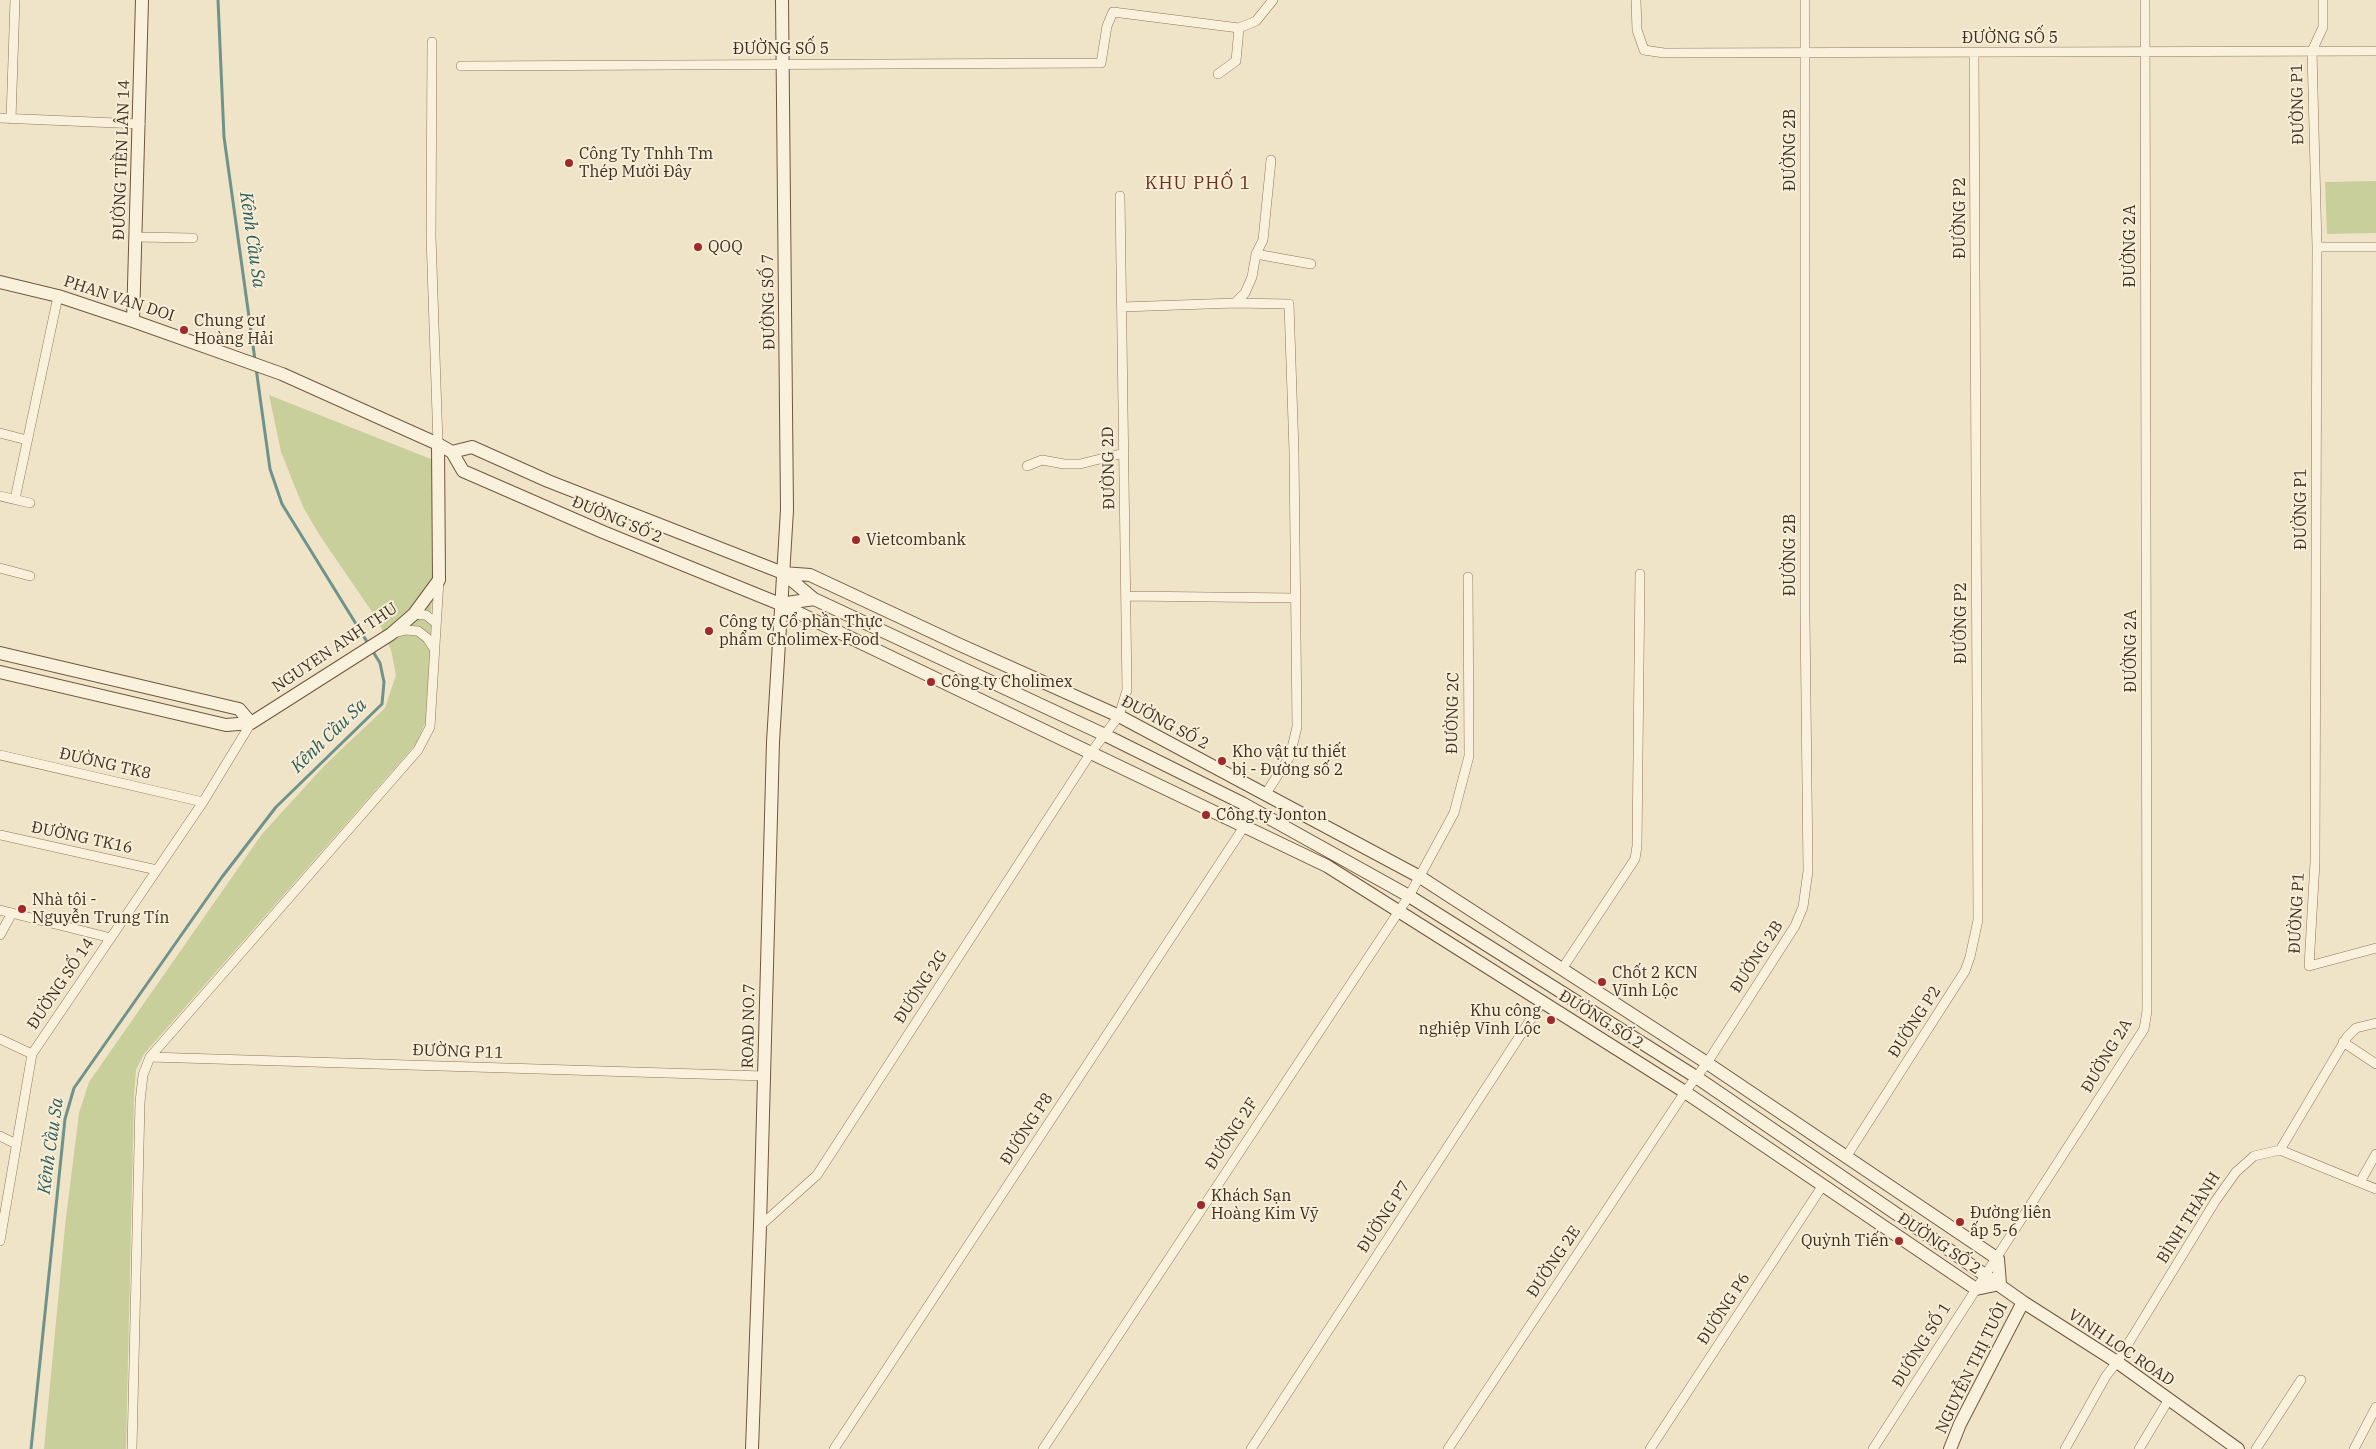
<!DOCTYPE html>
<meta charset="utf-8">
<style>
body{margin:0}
canvas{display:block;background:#f0e4c8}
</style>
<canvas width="2376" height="1449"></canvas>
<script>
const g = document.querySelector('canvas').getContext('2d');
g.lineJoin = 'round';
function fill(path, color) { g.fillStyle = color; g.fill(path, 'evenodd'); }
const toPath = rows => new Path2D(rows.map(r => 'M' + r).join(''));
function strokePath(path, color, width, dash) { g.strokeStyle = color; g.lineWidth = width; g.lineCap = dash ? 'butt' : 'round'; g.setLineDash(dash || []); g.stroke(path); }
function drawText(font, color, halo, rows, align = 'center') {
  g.font = font + ' "IBM Plex Serif",serif'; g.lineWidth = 4; g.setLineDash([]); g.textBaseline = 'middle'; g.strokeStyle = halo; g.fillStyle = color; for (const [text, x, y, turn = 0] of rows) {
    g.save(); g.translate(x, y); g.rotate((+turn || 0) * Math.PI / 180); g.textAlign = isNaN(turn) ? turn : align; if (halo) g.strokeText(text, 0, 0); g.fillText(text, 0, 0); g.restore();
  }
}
const green = toPath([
 [2376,181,2376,233,2327,234,2325,182],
 [269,395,436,461,428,717,416,744,144,1054,136,1070,134,1095,126,1449,44,1449,65,1226,79,1113,89,1082,262,834,324,766,385,708,396,675,391,650,377,619,320,536,303,507,281,452]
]);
const stream = toPath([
 [218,0,224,137,255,360],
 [256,368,270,469,282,504,369,645],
 [31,1449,65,1119,74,1088,222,877,276,807,382,704,384,682,380,663,372,650]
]);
const street = toPath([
 [1636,0,1637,30,1644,50,1664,53,2376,51],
 [2323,0,2323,27,2312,51,2317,247,2315,862,2309,966,2376,948],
 [432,42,431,236,438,444],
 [461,66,1101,63,1107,26,1113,12,1239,28,1256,21,1273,0],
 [1218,74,1236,61,1239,28],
 [0,118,140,124],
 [11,119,15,0],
 [136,237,193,238],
 [2317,247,2376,247],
 [1256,254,1311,264],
 [1235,303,1289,304,1294,452,1297,727,1290,756,1265,795],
 [1122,307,1235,303,1245,293,1252,277,1256,254,1263,240,1271,160],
 [0,433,27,440],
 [1027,466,1042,460,1064,464,1080,464,1124,453],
 [0,496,30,503],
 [15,499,58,296],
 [0,568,30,576],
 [1126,596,1295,598],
 [414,614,426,615,436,623],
 [394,633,406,630,418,631,427,638,435,650],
 [0,755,203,802],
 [0,835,157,870],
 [0,910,111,938],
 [0,935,12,913],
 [1562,969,1635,859,1637,846,1640,574],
 [0,1039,32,1054],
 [2343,1042,2376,1064],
 [150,1057,764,1076],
 [0,1136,16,1144],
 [2280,1150,2376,1189],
 [1846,1157,1965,971,1970,957,1978,920,1974,53],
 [2360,1182,2376,1154],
 [760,1226,817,1175,1092,751,1119,716,1127,690,1120,196],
 [0,1241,32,1054,203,802,251,723],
 [132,1449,140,1102,143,1075,150,1057,418,750,430,727,439,580],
 [834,1449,1255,810],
 [1043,1449,1409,896,1454,813,1469,756,1468,577],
 [1251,1449,1542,1002],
 [1448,1449,1685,1092,1707,1063,1795,926,1803,907,1808,871,1805,615,1805,0],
 [1650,1449,1823,1185],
 [1873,1449,2144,1029,2147,1011,2145,0],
 [2065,1449,2106,1376,2117,1362,2216,1200,2236,1172,2254,1156,2280,1150,2347,1037,2356,1028,2376,1023],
 [2139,1449,2169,1399],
 [2256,1449,2301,1380],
 [2354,1449,2376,1407]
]);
const secondary = toPath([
 [0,282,58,296,133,321,282,374,438,444,452,452,463,471,603,532,780,604,1327,866,1685,1092,1976,1289,2000,1284],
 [133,321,142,0],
 [452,452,472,447,548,481,783,573,810,575,958,644,1119,716,1420,877,1707,1063,1998,1259,2000,1284],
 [783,573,814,599,1105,735,1242,803,1409,896,1696,1077,1958,1256,2023,1302,2117,1362,2238,1449],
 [780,604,814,599],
 [0,653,239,709,251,723],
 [0,672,226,725,251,723,391,634,414,614,439,580,438,444],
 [752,1449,760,1226,773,742,787,510,782,0],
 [1950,1449,1960,1424,2023,1302]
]);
const markers = [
 [569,163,5,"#9e2a2b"],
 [698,247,5,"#9e2a2b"],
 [184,330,5,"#9e2a2b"],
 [856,540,5,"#9e2a2b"],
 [709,631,5,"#9e2a2b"],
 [931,682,5,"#9e2a2b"],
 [1222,761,5,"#9e2a2b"],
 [1206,815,5,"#9e2a2b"],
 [22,909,5,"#9e2a2b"],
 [1602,982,5,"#9e2a2b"],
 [1551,1020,5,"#9e2a2b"],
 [1201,1205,5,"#9e2a2b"],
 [1960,1222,5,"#9e2a2b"],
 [1899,1241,5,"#9e2a2b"]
];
const streetNames = [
 ["ĐƯỜNG SỐ 5",2010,38],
 ["ĐƯỜNG SỐ 5",781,49],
 ["ĐƯỜNG P1",2298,104,-91],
 ["ĐƯỜNG 2B",1790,150,-90],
 ["ĐƯỜNG TIỀN LÂN 14",122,160,-88],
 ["ĐƯỜNG P2",1960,218,-90],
 ["ĐƯỜNG 2A",2130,246,-90],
 ["PHAN VAN DOI",119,299,18],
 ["ĐƯỜNG SỐ 7",769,302,-91],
 ["ĐƯỜNG 2D",1109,468,-91],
 ["ĐƯỜNG P1",2301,509,-90],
 ["ĐƯỜNG SỐ 2",617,520,23],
 ["ĐƯỜNG 2B",1790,555,-90],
 ["ĐƯỜNG P2",1961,623,-90],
 ["NGUYEN ANH THU",335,648,-34],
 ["ĐƯỜNG 2A",2131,651,-90],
 ["ĐƯỜNG 2C",1453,713,-89],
 ["ĐƯỜNG SỐ 2",1165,723,28],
 ["ĐƯỜNG TK8",105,764,13],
 ["ĐƯỜNG TK16",82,838,12],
 ["ĐƯỜNG P1",2297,913,-87],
 ["ĐƯỜNG 2B",1757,957,-57],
 ["ĐƯỜNG SỐ 14",61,984,-56],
 ["ĐƯỜNG 2G",921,987,-57],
 ["ĐƯỜNG SỐ 2",1601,1020,32],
 ["ĐƯỜNG P2",1915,1022,-57],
 ["ROAD NO.7",749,1026,-89],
 ["ĐƯỜNG P11",458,1052,2],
 ["ĐƯỜNG 2A",2107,1056,-59],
 ["ĐƯỜNG P8",1027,1129,-57],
 ["ĐƯỜNG 2F",1232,1134,-57],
 ["ĐƯỜNG P7",1384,1217,-57],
 ["BÌNH THÀNH",2189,1218,-58],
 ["ĐƯỜNG SỐ 2",1939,1244,34],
 ["ĐƯỜNG 2E",1554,1262,-56],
 ["ĐƯỜNG P6",1724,1309,-57],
 ["ĐƯỜNG SỐ 1",1922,1345,-58],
 ["VINH LOC ROAD",2121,1348,34],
 ["NGUYỄN THỊ TUÔI",1972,1368,-64]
];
const poiNames = [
 ["Công Ty Tnhh Tm",579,154],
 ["Thép Mười Đây",579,172],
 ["QOQ",708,247],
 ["Chung cư",194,321],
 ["Hoàng Hải",194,339],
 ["Vietcombank",866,540],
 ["Công ty Cổ phần Thực",719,622],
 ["phẩm Cholimex Food",719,640],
 ["Công ty Cholimex",941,682],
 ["Kho vật tư thiết",1232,752],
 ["bị - Đường số 2",1232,770],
 ["Công ty Jonton",1216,815],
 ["Nhà tôi -",32,900],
 ["Nguyễn Trung Tín",32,918],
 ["Chốt 2 KCN",1612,973],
 ["Vĩnh Lộc",1612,991],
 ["Khu công",1541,1011,"right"],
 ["nghiệp Vĩnh Lộc",1541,1029,"right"],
 ["Khách Sạn",1211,1196],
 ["Hoàng Kim Vỹ",1211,1214],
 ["Đường liên",1970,1213],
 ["ấp 5-6",1970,1231],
 ["Quỳnh Tiến",1889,1241,"right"]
];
const neighbourhoodNames = [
 ["KHU PHỐ 1",1198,184]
];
const waterNames = [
 ["Kênh Cầu Sa",252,240,82],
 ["Kênh Cầu Sa",329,736,-44],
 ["Kênh Cầu Sa",51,1146,-82]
];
fill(green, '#c9cf9b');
strokePath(stream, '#6f938a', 3);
strokePath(street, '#8d765c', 10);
strokePath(secondary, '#6f573f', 14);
strokePath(street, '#faf1dc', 9);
strokePath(secondary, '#faf1dc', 12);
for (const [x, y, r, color] of markers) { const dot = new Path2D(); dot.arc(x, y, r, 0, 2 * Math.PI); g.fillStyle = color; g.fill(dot); strokePath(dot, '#f7eed8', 2); }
drawText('16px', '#3d2e20', '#f7eed8', streetNames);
drawText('16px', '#3d2e20', '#f7eed8', poiNames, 'left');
g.letterSpacing = '1px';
drawText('18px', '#6b2e1e', '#f7eed8', neighbourhoodNames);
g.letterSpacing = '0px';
drawText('italic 18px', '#2f5d5a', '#f7eed8', waterNames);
</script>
